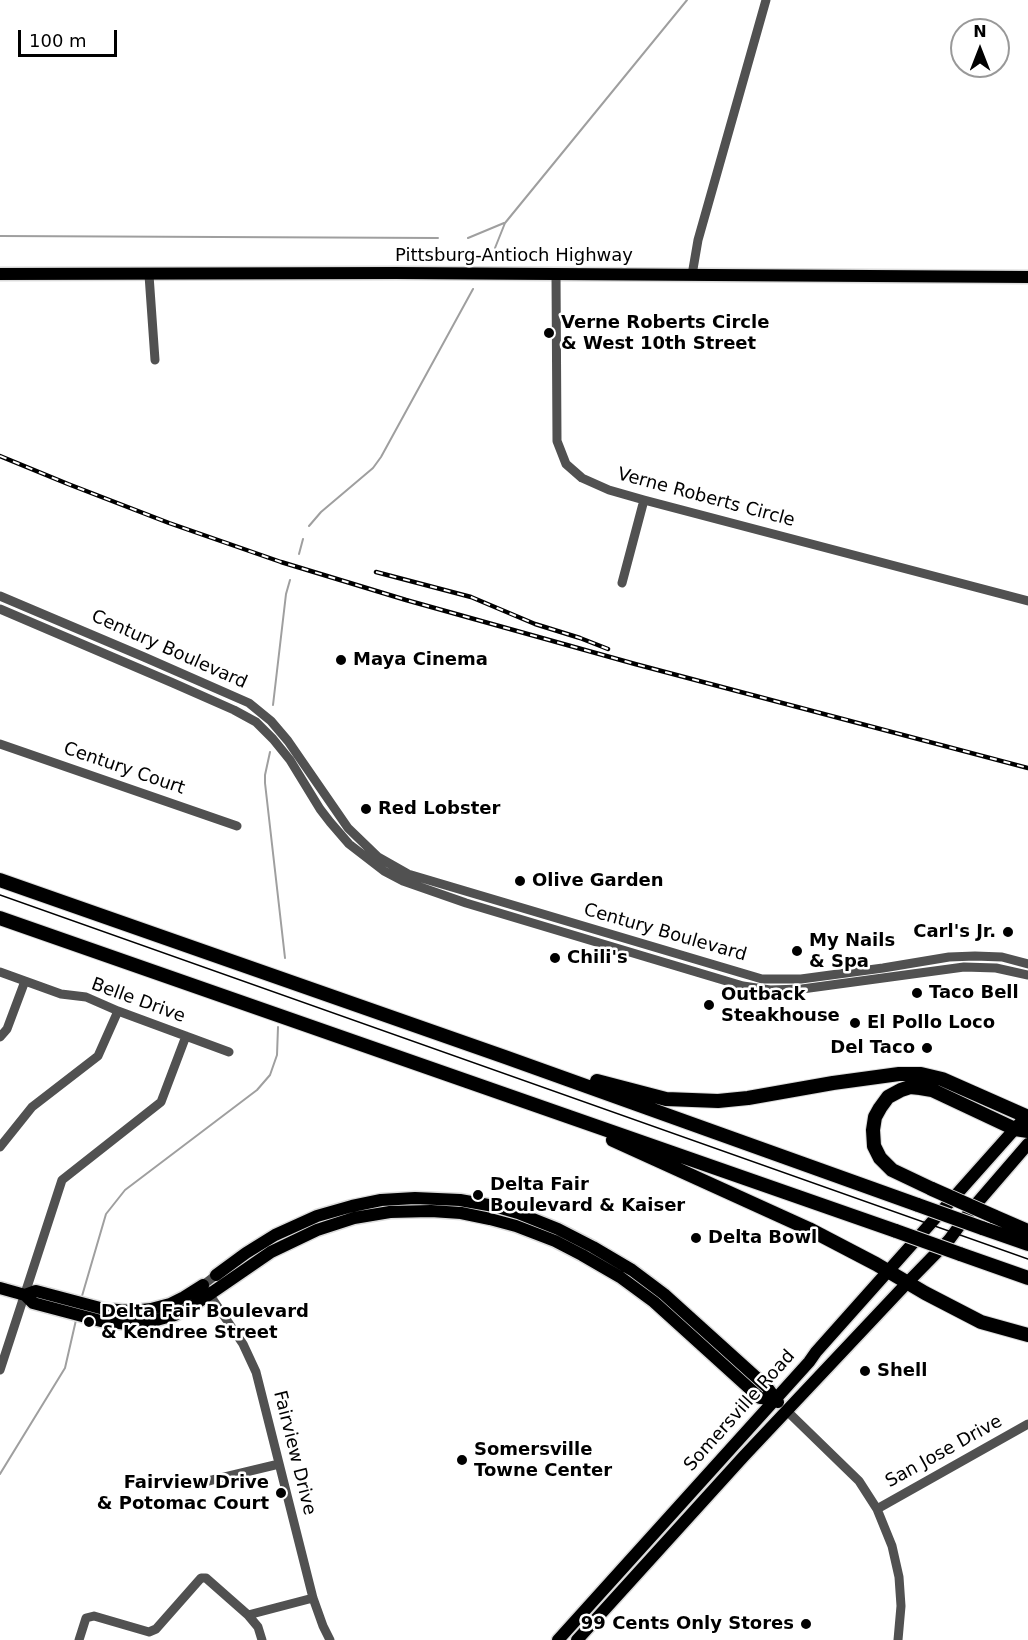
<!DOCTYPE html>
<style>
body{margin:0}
#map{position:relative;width:1028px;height:1640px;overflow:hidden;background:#fff;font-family:"DejaVu Sans",sans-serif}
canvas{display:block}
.north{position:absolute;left:950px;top:18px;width:60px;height:60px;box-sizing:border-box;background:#fff;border:2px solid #999;border-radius:50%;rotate:0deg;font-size:16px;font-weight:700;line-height:24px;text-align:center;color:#000}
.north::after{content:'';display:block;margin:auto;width:21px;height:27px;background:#000;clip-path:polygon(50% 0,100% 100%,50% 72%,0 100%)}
.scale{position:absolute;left:18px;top:30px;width:99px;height:27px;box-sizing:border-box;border:3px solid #000;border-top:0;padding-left:8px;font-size:18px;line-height:21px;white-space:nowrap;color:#000;-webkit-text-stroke:4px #fff;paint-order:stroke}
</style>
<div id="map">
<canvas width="1028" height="1640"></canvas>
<div class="north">N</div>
<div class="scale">100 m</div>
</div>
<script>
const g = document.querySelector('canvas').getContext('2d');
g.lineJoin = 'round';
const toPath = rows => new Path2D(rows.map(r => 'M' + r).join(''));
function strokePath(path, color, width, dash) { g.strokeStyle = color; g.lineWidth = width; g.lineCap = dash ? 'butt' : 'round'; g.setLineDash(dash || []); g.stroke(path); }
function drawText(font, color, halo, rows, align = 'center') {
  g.font = font + ' "DejaVu Sans",sans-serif'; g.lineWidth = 5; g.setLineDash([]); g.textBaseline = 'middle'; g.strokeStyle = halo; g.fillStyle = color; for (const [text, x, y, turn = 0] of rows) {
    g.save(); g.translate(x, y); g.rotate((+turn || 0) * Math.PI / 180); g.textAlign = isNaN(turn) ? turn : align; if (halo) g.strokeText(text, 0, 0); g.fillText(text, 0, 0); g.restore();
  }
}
const stream = toPath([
 [0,236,438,238],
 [468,238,504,223],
 [495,248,505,223,687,0],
 [309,526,321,512,373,468,381,457,473,289],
 [299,554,303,539],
 [273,705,286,594,290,580],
 [270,752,265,775,265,783,285,958],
 [82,1296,106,1214,125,1190,257,1090,270,1075,277,1055,278,1027],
 [0,1474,65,1368,76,1320]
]);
const minor = toPath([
 [556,274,557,441,566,464,582,478,609,490,644,500,1028,601],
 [149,275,155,360],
 [692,275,698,240,766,0],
 [622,583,644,500],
 [0,596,144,657,249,703,271,721,288,741,348,828,378,857,408,874,762,979,801,979,883,968,949,957,975,956,1002,957,1028,964],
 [0,609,173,683,234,710,256,722,273,739,290,760,320,809,330,822,349,844,384,871,403,881,466,903,743,986,770,990,802,989,964,967,996,968,1028,975],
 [0,744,237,826],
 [0,972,61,994,86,997,118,1011,229,1052],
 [0,1037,7,1029,25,981],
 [0,1147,32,1107,98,1056,118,1011],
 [216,1275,203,1285,243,1344,256,1372,313,1598,323,1626,330,1640],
 [0,1370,62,1180,161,1102,186,1036],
 [787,1411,859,1481,877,1509,892,1546,899,1577,901,1606,898,1640],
 [208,1481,279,1464],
 [877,1509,1028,1424],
 [248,1615,313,1598],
 [79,1640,86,1618,94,1616,149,1632,156,1629,201,1578,206,1578,248,1615,258,1627,262,1640]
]);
const major = toPath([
 [0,274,396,273,1028,277],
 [216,1275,246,1253,275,1235,317,1216,352,1206,381,1200,415,1198,460,1200,494,1206,518,1213,558,1229,593,1247,632,1270,664,1294,695,1322,767,1387,778,1402],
 [0,1288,25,1295,33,1303,101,1321,128,1324,149,1322,175,1315,191,1307,271,1252,317,1230,354,1218,390,1212,431,1211,461,1213,490,1219,516,1226,555,1241,582,1255,620,1277,654,1302,760,1398,775,1399],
 [25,1295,36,1291,104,1309,132,1311,151,1309,170,1304,184,1297,203,1285],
 [558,1640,809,1362,816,1352,1021,1122],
 [577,1640,744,1456,908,1282,949,1240,971,1210,1028,1144]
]);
const highway = toPath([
 [0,880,505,1057,918,1205],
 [0,918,896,1231],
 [597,1081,666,1099,718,1101,748,1098,833,1083,899,1074,921,1074,942,1079,1028,1117],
 [613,1140,809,1229,876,1264,925,1293,981,1322,1028,1335],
 [932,1189,892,1170,880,1158,874,1146,873,1130,875,1117,880,1108,888,1097,901,1090,910,1087,920,1088,932,1090,1015,1129,1028,1131],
 [993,1216,1028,1231],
 [982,1228,1028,1244],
 [960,1254,1028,1278]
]);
const tram = toPath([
 [0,895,1028,1259]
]);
const rail = toPath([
 [0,456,68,484,169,523,281,562,406,600,635,664,1028,768],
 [376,572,471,597,535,624,580,638,608,649]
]);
const highwayBridge = toPath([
 [932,1189,993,1216],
 [918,1205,982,1228],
 [896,1231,960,1254]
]);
const markers = [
 [549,333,6,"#000"],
 [341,660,6,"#000"],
 [366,809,6,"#000"],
 [520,881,6,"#000"],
 [1008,932,6,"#000"],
 [797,951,6,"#000"],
 [555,958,6,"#000"],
 [917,993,6,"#000"],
 [709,1005,6,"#000"],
 [855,1023,6,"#000"],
 [927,1048,6,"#000"],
 [478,1195,6,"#000"],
 [696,1238,6,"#000"],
 [89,1322,6,"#000"],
 [865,1371,6,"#000"],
 [462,1460,6,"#000"],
 [281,1493,6,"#000"],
 [806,1624,6,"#000"]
];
const streetNames = [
 ["Pittsburg-Antioch Highway",514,256],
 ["Verne Roberts Circle",706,498,15],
 ["Century Boulevard",169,650,24],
 ["Century Court",124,769,19],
 ["Century Boulevard",665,933,16],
 ["Belle Drive",138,1001,20],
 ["Somersville Road",740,1411,-48],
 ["San Jose Drive",944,1452,-29],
 ["Fairview Drive",294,1453,76]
];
const poiNames = [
 ["Verne Roberts Circle",561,323],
 ["& West 10th Street",561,344],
 ["Maya Cinema",353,660],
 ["Red Lobster",378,809],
 ["Olive Garden",532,881],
 ["Carl's Jr.",996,932,"right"],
 ["My Nails",809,941],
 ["& Spa",809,962],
 ["Chili's",567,958],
 ["Taco Bell",929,993],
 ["Outback",721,995],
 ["Steakhouse",721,1016],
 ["El Pollo Loco",867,1023],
 ["Del Taco",915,1048,"right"],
 ["Delta Fair",490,1185],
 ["Boulevard & Kaiser",490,1206],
 ["Delta Bowl",708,1238],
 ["Delta Fair Boulevard",101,1312],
 ["& Kendree Street",101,1333],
 ["Shell",877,1371],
 ["Somersville",474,1450],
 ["Towne Center",474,1471],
 ["Fairview Drive",269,1483,"right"],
 ["& Potomac Court",269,1504,"right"],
 ["99 Cents Only Stores",794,1624,"right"]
];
strokePath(stream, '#9f9f9f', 2);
strokePath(major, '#dbdbdb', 15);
strokePath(highway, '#dbdbdb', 16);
strokePath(minor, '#515151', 9);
strokePath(major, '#000', 12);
strokePath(highway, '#000', 14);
strokePath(tram, '#000', 1.5);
strokePath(rail, '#000', 4.5);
strokePath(rail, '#fff', 2, [7]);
strokePath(highwayBridge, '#dbdbdb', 16, []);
strokePath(highwayBridge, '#000', 14);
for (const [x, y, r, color] of markers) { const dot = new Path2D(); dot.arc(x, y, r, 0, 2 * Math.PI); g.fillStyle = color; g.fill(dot); strokePath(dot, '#fff', 2); }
drawText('18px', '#000', '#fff', streetNames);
drawText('bold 18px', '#000', '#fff', poiNames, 'left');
</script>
